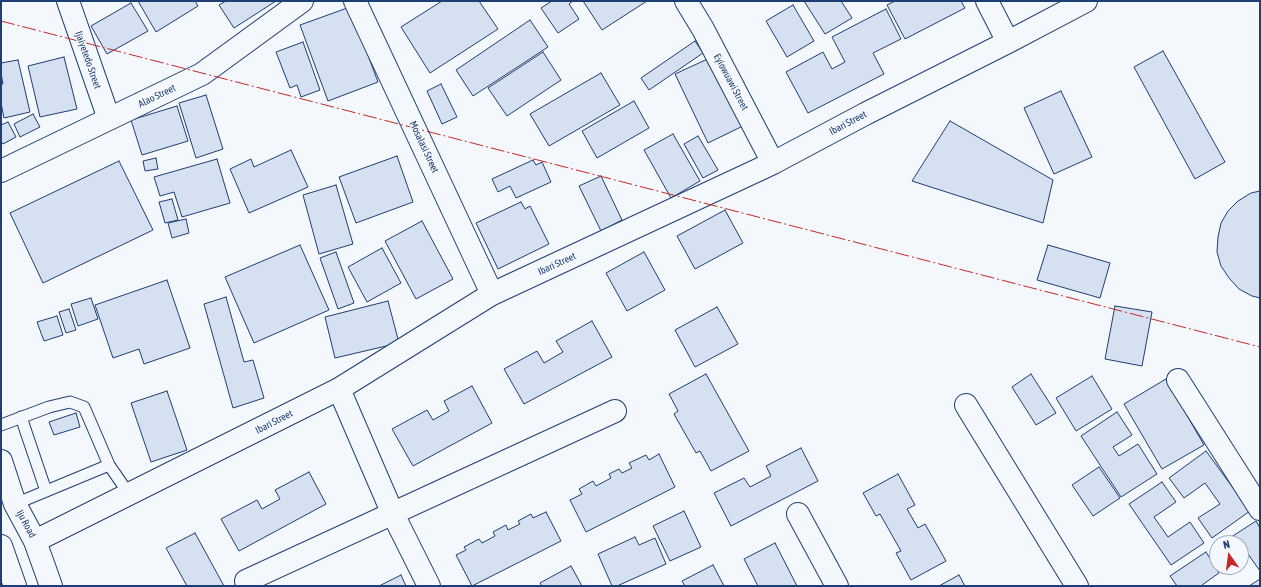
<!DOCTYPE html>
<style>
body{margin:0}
#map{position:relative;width:1261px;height:587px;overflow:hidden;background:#f4f7fb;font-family:"Asap Condensed",sans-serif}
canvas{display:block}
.frame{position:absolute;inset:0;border:2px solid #1d3f73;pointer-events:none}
.north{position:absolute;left:1209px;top:535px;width:40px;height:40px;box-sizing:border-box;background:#f4f7fb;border:1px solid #9eadc5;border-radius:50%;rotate:346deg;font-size:11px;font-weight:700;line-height:16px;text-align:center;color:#1d3f73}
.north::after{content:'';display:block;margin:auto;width:14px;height:18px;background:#c62828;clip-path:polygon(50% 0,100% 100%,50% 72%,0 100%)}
</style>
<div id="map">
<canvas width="1261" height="587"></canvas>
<div class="frame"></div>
<div class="north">N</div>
</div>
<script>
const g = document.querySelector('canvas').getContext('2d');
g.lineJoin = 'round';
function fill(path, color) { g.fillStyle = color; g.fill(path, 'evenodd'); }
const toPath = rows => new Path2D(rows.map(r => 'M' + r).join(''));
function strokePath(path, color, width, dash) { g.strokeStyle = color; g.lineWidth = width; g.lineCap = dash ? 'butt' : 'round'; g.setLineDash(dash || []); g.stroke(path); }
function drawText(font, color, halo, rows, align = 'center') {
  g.font = font + ' "Asap Condensed",sans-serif'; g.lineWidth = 3; g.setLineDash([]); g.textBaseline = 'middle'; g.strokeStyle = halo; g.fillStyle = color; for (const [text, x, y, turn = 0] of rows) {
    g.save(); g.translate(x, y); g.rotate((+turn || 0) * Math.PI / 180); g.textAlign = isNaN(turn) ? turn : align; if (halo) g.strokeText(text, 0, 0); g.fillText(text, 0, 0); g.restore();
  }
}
const building = toPath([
 [138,1,195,1,198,6,156,32,138,1],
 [226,1,276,1,234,28,219,5,226,1],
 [442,1,479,1,498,29,430,73,401,27,442,1],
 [552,1,573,1,569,4,579,19,558,33,541,8,552,1],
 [583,1,647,1,602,30,583,1],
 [804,1,841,1,852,18,825,34,804,1],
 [895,1,961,1,965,8,905,39,887,5,895,1],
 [131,3,148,31,107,54,91,26,131,3],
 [793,5,814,41,787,57,766,21,793,5],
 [350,7,378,82,328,101,300,25,350,7],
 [886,9,901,39,873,53,884,74,808,113,786,72,823,52,832,69,845,62,832,37,886,9],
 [530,20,548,47,473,96,456,70,530,20],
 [695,41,703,53,649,90,641,78,695,41],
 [303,42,320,90,301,97,297,85,290,88,276,52,303,42],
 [1163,51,1225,162,1195,179,1134,67,1163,51],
 [543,52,561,80,507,116,488,88,543,52],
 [64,57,77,109,40,117,28,66,64,57],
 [712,57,745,125,708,143,675,74,712,57],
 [18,60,30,112,4,118,1,103,1,84,3,84,1,73,1,63,18,60],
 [601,73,620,105,549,146,530,114,601,73],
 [441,84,457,117,442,124,427,91,441,84],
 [1061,91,1092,157,1054,174,1024,108,1061,91],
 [206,95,223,149,196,158,179,103,206,95],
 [634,101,649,128,597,158,582,131,634,101],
 [177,106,188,141,142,155,131,120,177,106],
 [33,114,40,127,20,137,14,124,33,114],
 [950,121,1053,180,1043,223,912,181,950,121],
 [8,122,16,137,3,144,1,141,1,125,8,122],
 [673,134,700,181,671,198,644,150,673,134],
 [698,136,718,170,703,178,684,144,698,136],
 [291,150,308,187,249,213,230,169,251,159,254,167,291,150],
 [397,156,413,202,356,223,339,177,397,156],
 [156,158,158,169,145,171,143,161,156,158],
 [217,159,230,203,182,217,174,192,160,196,154,177,217,159],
 [533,160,536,165,542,162,551,182,516,198,510,186,498,192,492,179,533,160],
 [119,161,153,230,43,283,10,213,119,161],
 [601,176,622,220,601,231,579,186,601,176],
 [336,185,353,244,319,254,303,195,336,185],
 [1260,191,1260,298,1252,296,1239,289,1229,278,1221,266,1217,252,1218,237,1221,223,1228,211,1238,201,1251,193,1260,191],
 [172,199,178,220,165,223,159,202,172,199],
 [521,202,525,209,530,206,549,244,498,269,476,223,521,202],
 [725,210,743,243,695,269,677,236,725,210],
 [186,219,189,233,172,238,168,223,186,219],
 [422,221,453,279,416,299,385,241,422,221],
 [300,245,329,310,254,343,225,277,300,245],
 [1048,245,1110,263,1100,298,1037,280,1048,245],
 [382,248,401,283,367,302,348,267,382,248],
 [336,252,354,303,338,309,320,258,336,252],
 [644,252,665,290,627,311,606,273,644,252],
 [167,280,190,348,144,364,139,349,113,358,95,305,167,280],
 [226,297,244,362,253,360,264,398,233,408,204,304,226,297],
 [91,298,98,319,78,326,71,304,91,298],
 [388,301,399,343,335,358,325,317,388,301],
 [1115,306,1152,312,1142,366,1105,359,1115,306],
 [717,307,738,344,695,367,675,330,717,307],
 [69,309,76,330,66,333,59,312,69,309],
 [57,316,63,335,44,341,37,322,57,316],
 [592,321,612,357,524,404,504,369,537,351,544,363,563,352,556,341,592,321],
 [706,374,749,451,711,471,700,451,696,453,674,414,678,411,669,394,706,374],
 [1031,374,1056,413,1036,425,1012,387,1031,374],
 [1092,376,1112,409,1076,431,1056,398,1092,376],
 [1166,379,1204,445,1162,469,1124,404,1166,379],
 [472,386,492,423,413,466,392,429,427,410,433,420,449,411,444,401,472,386],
 [167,391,187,450,151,462,131,403,167,391],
 [1117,412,1132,435,1113,447,1119,456,1138,444,1157,474,1121,497,1081,436,1117,412],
 [76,413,80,427,54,435,49,422,76,413],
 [801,448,818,481,731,526,714,493,744,478,750,487,771,476,766,466,801,448],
 [1206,451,1250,511,1212,538,1198,518,1220,504,1205,483,1184,498,1169,478,1206,451],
 [659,454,675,487,586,532,570,500,582,494,579,489,593,481,596,486,611,478,609,474,619,469,622,473,632,468,629,463,646,455,649,460,659,454],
 [1099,467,1120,498,1093,516,1072,485,1099,467],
 [309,472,326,504,239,551,221,519,257,500,262,509,280,499,275,490,309,472],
 [898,474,915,505,907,509,918,528,925,524,946,561,911,580,896,553,901,551,880,514,876,516,863,493,898,474],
 [1162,482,1176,502,1154,517,1168,537,1190,522,1204,543,1171,565,1129,504,1162,482],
 [684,511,701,547,670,561,653,526,684,511],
 [546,512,561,541,472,586,456,555,466,550,464,547,479,539,482,543,495,536,493,532,506,525,508,530,520,524,518,521,531,514,533,518,546,512],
 [1256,521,1260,528,1260,571,1248,554,1241,559,1241,543,1222,543,1256,521],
 [195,533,224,586,187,586,166,548,195,533],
 [635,537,639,545,655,538,666,564,617,586,612,586,598,554,635,537],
 [775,543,797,586,758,586,744,559,775,543],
 [1206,552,1219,573,1202,585,1203,586,1177,586,1170,576,1206,552],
 [713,565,724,586,685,586,682,581,713,565],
 [571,566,582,586,542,586,540,583,571,566],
 [401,575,406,586,379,586,401,575],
 [959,575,965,586,939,586,959,575],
 [1260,579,1260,586,1249,586,1260,579]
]);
const service = toPath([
 [21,417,46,491],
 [1,425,49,407,70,402,84,407,109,465,129,494],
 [15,504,109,465]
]);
const minor = toPath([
 [68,1,109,119],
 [355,1,492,294],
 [686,1,703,29,773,163],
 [987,1,1008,42],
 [1,171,202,74,302,1],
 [1178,380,1260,509],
 [339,389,392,512,429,586],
 [966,405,1077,586],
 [798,514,837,586],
 [35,541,339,389,492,294,773,163,865,114,1008,42,1086,1],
 [246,581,615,411]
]);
const secondary = toPath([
 [1,461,15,504,35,541,51,586],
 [1,546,15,586]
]);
const power = toPath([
 [1,21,1260,347]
]);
const streetNames = [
 ["Ijaiyetedo Street",88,60,71],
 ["Eyiowuawi Street",731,82,62],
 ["Alao Street",157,96,-26],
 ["Ibari Street",848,123,-28],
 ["Mosalasi Street",424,147,65],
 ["Ibari Street",557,264,-25],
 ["Ibari Street",274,422,-27],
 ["Iju Road",26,524,62]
];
fill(building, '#d5e0f0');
strokePath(building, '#1d3f73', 1);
strokePath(service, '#1d3f73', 13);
strokePath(minor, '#1d3f73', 24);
strokePath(secondary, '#1d3f73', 24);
strokePath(service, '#f4f7fb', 11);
strokePath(minor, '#f4f7fb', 22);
strokePath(secondary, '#f4f7fb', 22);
strokePath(power, '#c62828', 1, [14, 3, 2, 3]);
drawText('10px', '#1d3f73', '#f4f7fb', streetNames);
</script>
